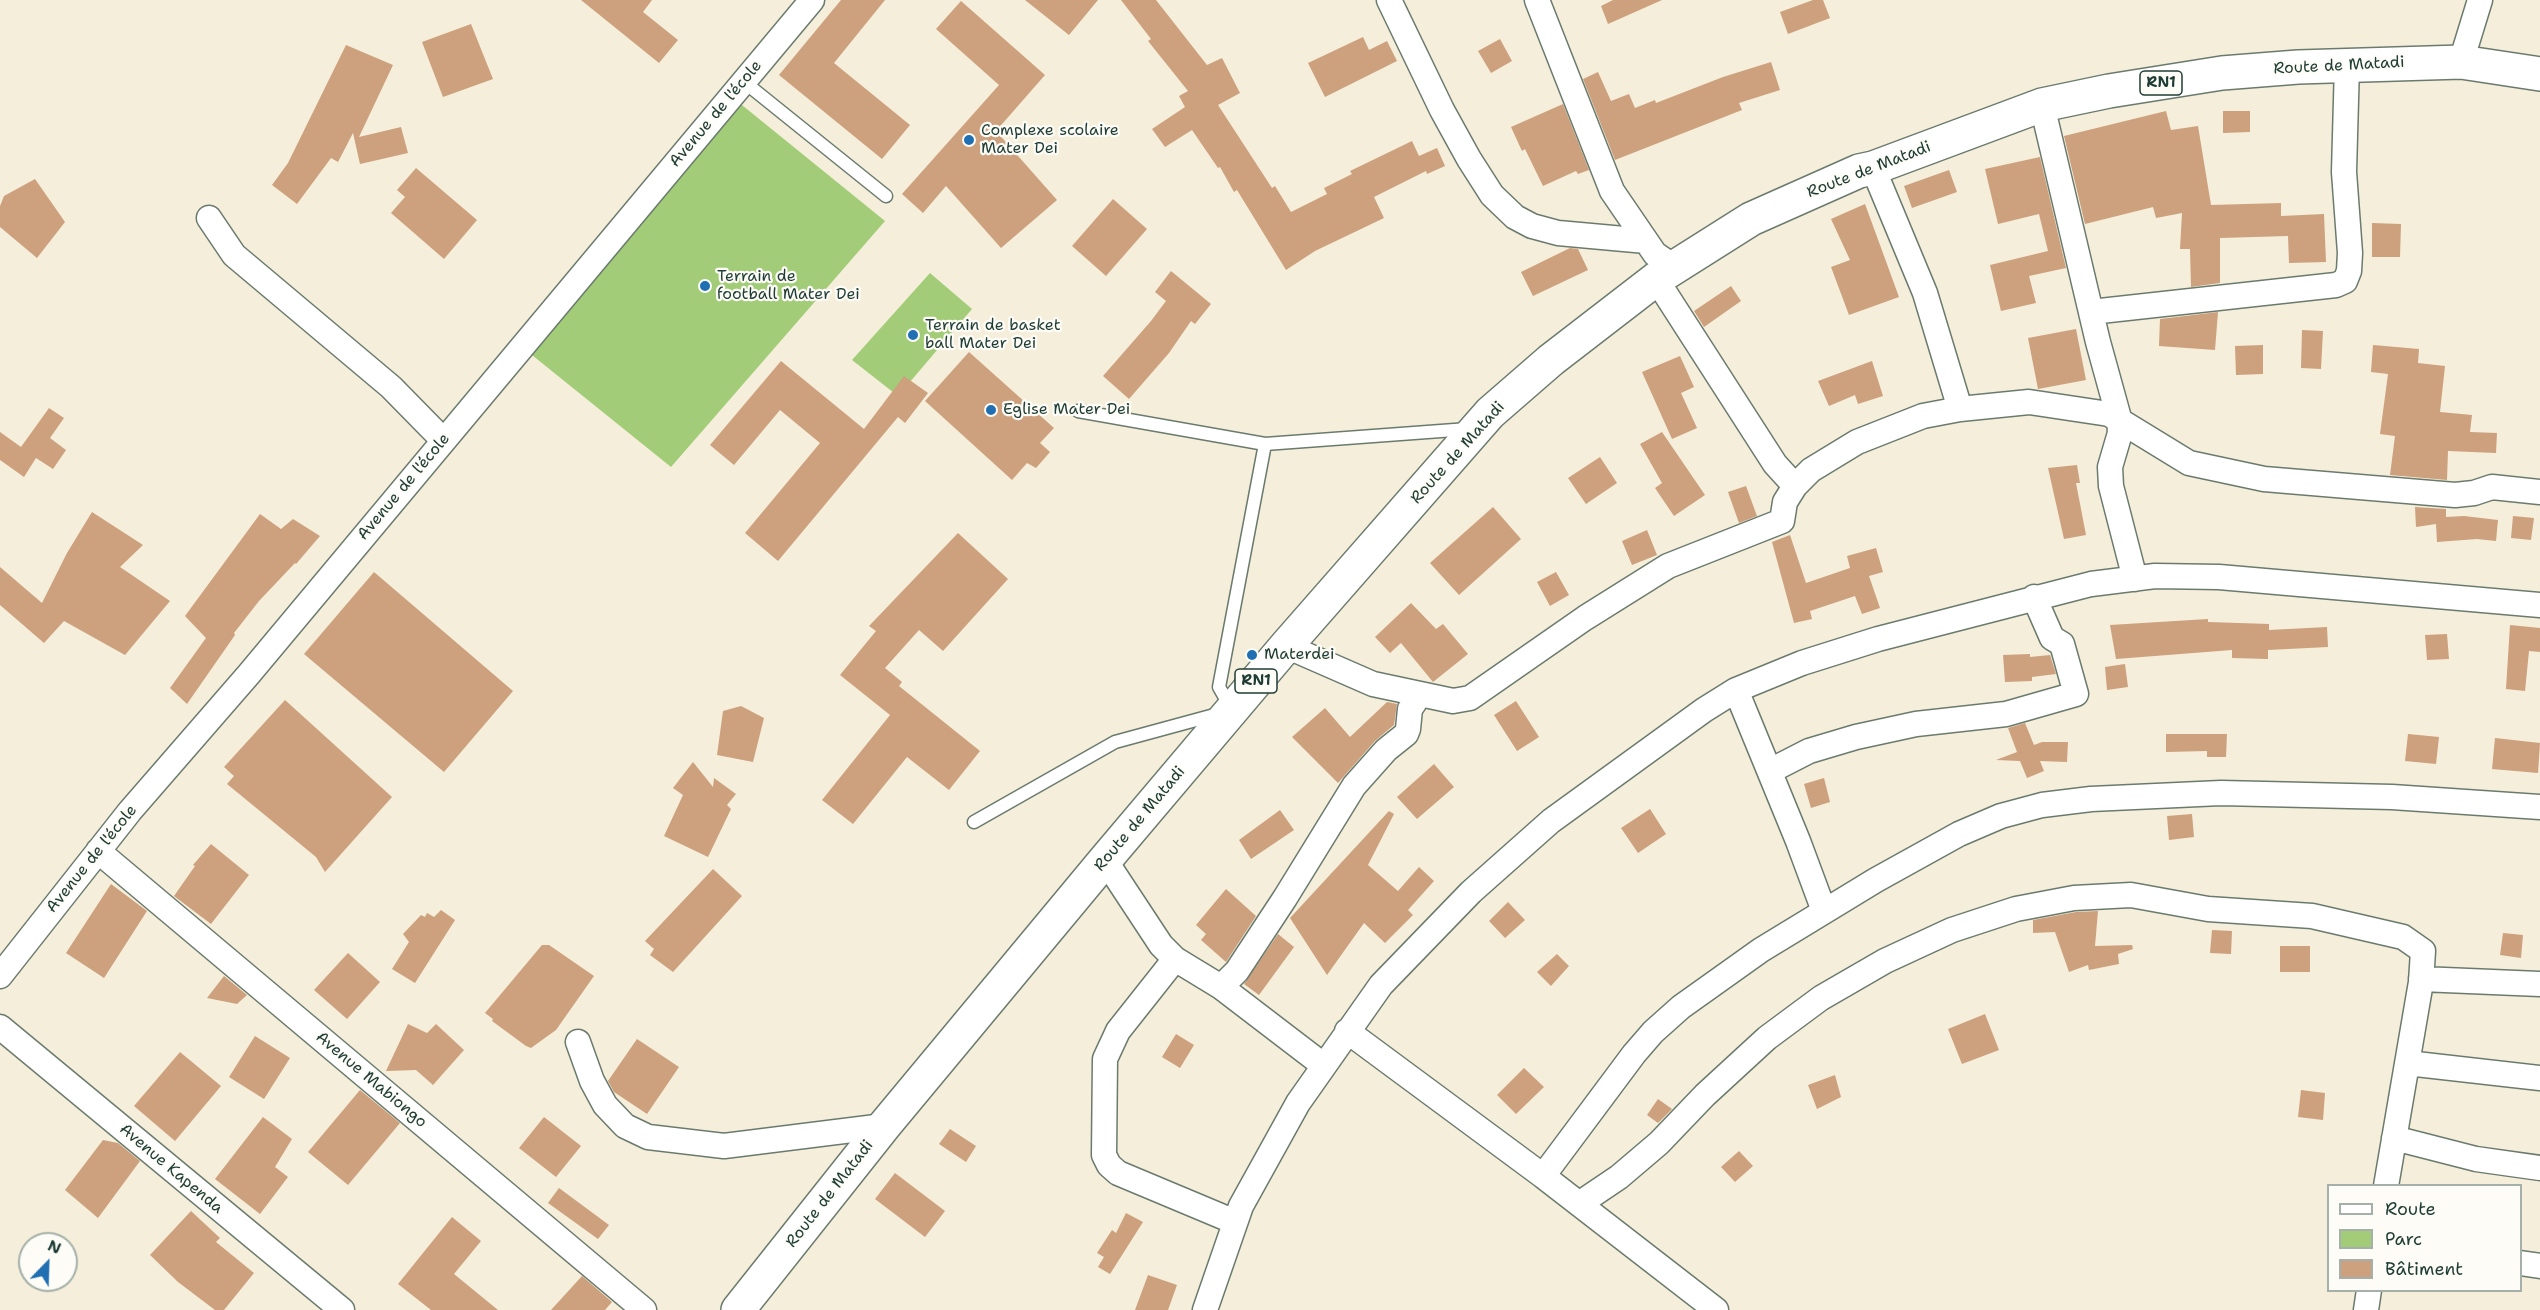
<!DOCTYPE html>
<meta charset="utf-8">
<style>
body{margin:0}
#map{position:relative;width:2540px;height:1310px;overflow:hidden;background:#f5eeda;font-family:"Shantell Sans",sans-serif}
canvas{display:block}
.legend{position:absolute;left:2327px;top:1184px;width:195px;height:108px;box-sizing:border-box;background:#fdfcf7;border:2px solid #a4b0a9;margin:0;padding:8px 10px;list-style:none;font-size:18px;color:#1f3d34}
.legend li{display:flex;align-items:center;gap:12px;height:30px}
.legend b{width:30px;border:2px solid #a4b0a9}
.north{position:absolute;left:18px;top:1232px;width:60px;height:60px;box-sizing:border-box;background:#fdfcf7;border:2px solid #a4b0a9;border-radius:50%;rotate:23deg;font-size:16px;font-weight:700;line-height:24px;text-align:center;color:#1f3d34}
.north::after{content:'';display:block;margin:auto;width:21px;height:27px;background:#1f6fb2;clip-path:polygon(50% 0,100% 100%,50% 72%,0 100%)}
</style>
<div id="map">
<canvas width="2540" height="1310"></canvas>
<ul class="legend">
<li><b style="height:8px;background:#fff"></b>Route</li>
<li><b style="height:16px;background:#a2cc78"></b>Parc</li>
<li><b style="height:16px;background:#cda07e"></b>Bâtiment</li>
</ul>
<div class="north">N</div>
</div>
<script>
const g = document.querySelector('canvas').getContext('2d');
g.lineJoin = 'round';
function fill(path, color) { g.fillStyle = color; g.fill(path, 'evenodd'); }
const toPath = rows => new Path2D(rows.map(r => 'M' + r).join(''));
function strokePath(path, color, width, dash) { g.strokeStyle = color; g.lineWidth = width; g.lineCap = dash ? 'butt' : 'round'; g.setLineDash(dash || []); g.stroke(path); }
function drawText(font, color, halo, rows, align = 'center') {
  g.font = font + ' "Shantell Sans",sans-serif'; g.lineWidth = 4.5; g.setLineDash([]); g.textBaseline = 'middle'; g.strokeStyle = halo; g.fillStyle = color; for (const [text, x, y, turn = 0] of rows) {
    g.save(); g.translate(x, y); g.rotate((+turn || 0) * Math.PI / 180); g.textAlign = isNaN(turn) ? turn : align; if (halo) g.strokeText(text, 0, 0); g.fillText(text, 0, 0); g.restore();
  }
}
const green = toPath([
 [737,101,885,221,671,467,527,351],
 [930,273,972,309,898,396,852,360]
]);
const building = toPath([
 [581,0,652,0,643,12,678,40,659,63],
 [841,0,885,0,834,63,910,125,882,159,779,75],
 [1025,0,1098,0,1069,35],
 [1121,0,1156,0,1207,65,1222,58,1240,93,1218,105,1272,188,1275,186,1291,212,1327,194,1324,188,1352,174,1350,171,1412,141,1419,156,1437,148,1445,166,1427,174,1426,171,1374,197,1384,218,1315,251,1286,270,1237,190,1234,192,1220,167,1218,168,1192,130,1165,147,1152,129,1185,107,1179,96,1188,91,1148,41,1151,39],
 [1613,0,1662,0,1608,24,1601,6],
 [1813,0,1823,0,1830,18,1788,34,1780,12],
 [961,1,1045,75,996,131,1057,200,1001,248,946,186,923,213,902,194,999,85,936,29],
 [471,24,493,79,443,97,422,42],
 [1363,37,1369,50,1387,41,1397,61,1325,97,1308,63],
 [1500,39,1512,61,1491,73,1478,51],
 [346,45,393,65,359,137,401,127,408,153,360,164,353,133,338,162,331,158,297,204,272,185,288,163],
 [1771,62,1780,90,1739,103,1742,110,1615,160,1583,79,1598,72,1611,101,1629,94,1635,108,1655,100,1656,103,1723,77],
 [1563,104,1589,170,1578,174,1576,171,1543,186,1525,149,1522,151,1511,127],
 [2166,111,2171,130,2198,126,2211,205,2281,203,2281,216,2324,214,2326,262,2289,263,2288,236,2220,238,2220,283,2191,287,2190,249,2180,249,2182,213,2156,218,2153,207,2085,224,2064,136],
 [2223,111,2250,111,2250,132,2223,133],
 [2040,157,2066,268,2029,276,2036,303,2001,311,1990,265,2048,251,2039,214,1998,224,1985,169],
 [416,168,477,220,444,259,391,213,405,197,397,190],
 [1949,170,1957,192,1912,208,1904,186],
 [35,179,65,222,37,258,0,227,0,206,4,196],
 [1113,199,1147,229,1106,276,1072,246],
 [1865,204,1899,297,1849,315,1831,267,1850,260,1831,219],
 [2372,223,2401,224,2400,257,2372,257],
 [1570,248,1578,249,1588,270,1533,296,1521,272],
 [1171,271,1211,304,1195,324,1191,321,1169,353,1129,399,1103,376,1151,321,1166,301,1155,292],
 [1731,286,1741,301,1704,327,1694,311],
 [2218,312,2215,350,2159,346,2160,319],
 [2076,329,2086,380,2038,389,2028,338],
 [2302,330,2323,331,2321,369,2301,368],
 [2263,345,2263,374,2236,375,2235,346],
 [2373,345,2419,349,2418,363,2445,366,2440,412,2472,415,2470,432,2497,433,2496,453,2448,451,2447,480,2390,475,2395,436,2380,434,2388,374,2371,372],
 [969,352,1054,428,1040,443,1050,452,1036,468,1027,463,1012,480,925,401],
 [1680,356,1694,387,1681,393,1697,428,1672,439,1642,372],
 [781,361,864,429,904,376,928,393,905,423,898,417,778,561,745,533,820,443,780,410,734,465,710,445],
 [1872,361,1883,396,1858,404,1855,395,1829,406,1818,381],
 [49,408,64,418,50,438,66,450,53,469,36,458,24,477,0,460,0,432,21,447],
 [1662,432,1705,495,1674,516,1655,488,1662,483,1640,444],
 [1600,457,1617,483,1586,504,1568,478],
 [2077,465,2080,483,2076,483,2086,535,2064,539,2048,468],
 [1746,486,1757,516,1739,523,1728,492],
 [1493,507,1521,539,1459,595,1430,563],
 [2415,507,2446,509,2446,517,2464,516,2498,520,2496,541,2477,539,2437,542,2436,524,2416,527],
 [92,512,143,545,120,567,170,601,125,655,64,621,44,643,0,605,0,567,42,603,67,553],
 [260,514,281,529,293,519,320,536,296,564,295,563,259,601,234,633,235,635,187,704,170,688,206,638,185,616],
 [2513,516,2534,518,2531,540,2511,538],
 [1647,530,1657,555,1632,565,1622,541],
 [958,533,1008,579,943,651,919,630,885,668,902,682,899,686,980,751,949,790,907,757,853,824,822,800,890,715,840,675,876,631,869,626],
 [1790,535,1806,583,1850,568,1847,556,1876,548,1883,572,1869,576,1880,608,1862,614,1855,596,1810,611,1812,619,1794,623,1772,542],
 [374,572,513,691,444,772,304,654],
 [1556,572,1569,595,1550,606,1537,582],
 [1411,603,1436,629,1443,624,1468,654,1433,682,1401,643,1390,653,1375,637],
 [2208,619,2208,622,2269,624,2269,630,2327,627,2328,647,2268,650,2268,659,2232,658,2232,650,2116,659,2110,625],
 [2510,625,2540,628,2540,652,2529,651,2525,691,2506,689],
 [2447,634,2449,659,2427,660,2425,635],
 [2030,654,2030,657,2050,655,2056,674,2032,677,2032,681,2005,682,2003,655],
 [2125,664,2128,687,2107,690,2105,667],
 [285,700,392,797,325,872,316,857,227,784,234,776,224,767],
 [1516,701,1539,737,1517,751,1494,715],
 [1387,702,1397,704,1394,725,1375,741,1338,783,1292,737,1325,708,1350,737],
 [741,706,764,718,753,762,717,755,723,711],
 [2025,723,2034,745,2042,742,2068,742,2067,762,2040,761,2044,771,2027,778,2020,761,1996,760,2017,752,2008,728],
 [2166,734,2227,734,2226,757,2207,757,2207,751,2166,752],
 [2408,734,2439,737,2436,764,2405,761],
 [2495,738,2540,743,2538,773,2492,769],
 [693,762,713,787,714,778,736,794,727,805,731,809,708,857,664,836,683,795,673,788],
 [1434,764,1454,787,1417,819,1397,797],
 [1824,778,1830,802,1811,808,1804,784],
 [1650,809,1666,834,1638,853,1621,828],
 [1280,810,1294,830,1251,859,1239,840],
 [1389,811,1394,814,1368,865,1398,891,1419,867,1434,881,1408,910,1413,915,1385,943,1364,923,1327,975,1290,918],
 [2192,814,2194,837,2169,840,2167,816],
 [211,844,249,875,211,924,174,896,195,866,193,865],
 [713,869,742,896,673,972,650,955,654,949,645,941],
 [111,884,147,911,104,978,66,953],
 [1226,889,1256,916,1226,962,1201,940,1206,934,1196,925],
 [1508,902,1525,920,1505,938,1489,921],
 [441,910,455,920,415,983,392,969,409,942,403,934,421,915,425,917,427,913,434,917],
 [2098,911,2095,946,2132,945,2133,949,2118,954,2119,964,2089,970,2088,965,2069,972,2055,932,2033,933,2033,920,2076,912],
 [2212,930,2232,931,2231,954,2210,953],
 [2503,933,2523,935,2521,958,2500,955],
 [1278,934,1294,947,1259,995,1244,984],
 [542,945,549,945,594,976,556,1030,531,1048,526,1046,492,1021,493,1019,485,1013],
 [2280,946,2310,946,2310,972,2280,972],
 [348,953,380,982,347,1019,314,990],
 [1557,954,1569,966,1551,986,1537,972],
 [224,976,247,995,237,1004,207,998],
 [1985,1014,1999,1050,1962,1064,1948,1029],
 [408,1024,427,1033,436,1024,464,1050,433,1085,416,1070,386,1071],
 [1176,1034,1194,1045,1180,1068,1162,1057],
 [255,1036,290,1058,264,1099,229,1077],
 [637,1039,679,1067,647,1114,614,1092,608,1081],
 [180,1052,221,1086,175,1141,134,1106],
 [1524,1068,1544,1087,1516,1114,1497,1095],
 [1835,1075,1841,1097,1817,1109,1808,1085],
 [360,1090,400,1123,348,1185,308,1152],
 [2301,1090,2325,1093,2323,1120,2298,1117],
 [1658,1099,1672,1109,1658,1123,1647,1115],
 [263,1117,292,1139,275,1167,288,1177,260,1214,215,1179],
 [544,1117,581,1146,556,1177,519,1148],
 [950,1129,976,1146,966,1162,939,1144],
 [103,1140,118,1143,140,1161,98,1218,65,1190],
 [1739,1151,1753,1166,1735,1182,1721,1167],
 [895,1173,945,1211,925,1237,875,1199],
 [559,1188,609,1225,598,1239,548,1203],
 [191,1211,220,1238,216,1242,254,1273,224,1310,215,1310,178,1282,150,1255],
 [1126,1213,1143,1222,1110,1274,1098,1267,1104,1257,1097,1253,1112,1230,1116,1233],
 [452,1217,481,1241,454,1274,498,1310,431,1310,398,1284],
 [1148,1275,1177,1285,1168,1310,1135,1310],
 [582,1276,612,1302,605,1310,551,1310]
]);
const service = toPath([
 [743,81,886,196],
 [1078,411,1265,444,1219,687,1231,708],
 [1265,444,1468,429],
 [974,822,1115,742,1218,714]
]);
const minor = toPath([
 [1389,0,1442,110,1469,159,1492,195,1515,217,1532,226,1558,233,1646,241],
 [1537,0,1612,191,1655,254,1674,267],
 [2461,62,2480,0],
 [2042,105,2098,342,2119,418,2120,433,2110,467,2111,486,2135,579],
 [1873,168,1925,293,1960,409],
 [209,218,234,255,391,387,443,440],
 [1656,279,1775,464,1795,486],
 [2091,312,2336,285,2345,281,2349,271,2350,253,2344,172,2347,64],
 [1286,646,1373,684,1453,701,1470,698,1585,618,1668,566,1782,521,1785,502,1795,486,1811,470,1857,442,1923,416,1960,409,2029,402,2109,414,2189,463,2264,479,2455,495,2474,493,2492,487,2540,492],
 [1736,690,1798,841,1824,911],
 [1770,771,1809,751,1856,737,1916,724,2006,714,2076,694,2062,644,2052,638,2034,597],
 [98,851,644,1310],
 [1105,860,1161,945,1175,959,1221,987,1237,971,1285,898,1354,786,1386,750,1406,734,1408,729,1410,709,1420,694],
 [1175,959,1118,1031,1105,1059,1104,1155,1109,1165,1118,1173,1235,1222],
 [0,976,130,811,249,674,812,0],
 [2421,979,2540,984],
 [1221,987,1323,1065],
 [0,1027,342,1310],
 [1347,1031,1543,1176,1716,1310],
 [578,1042,592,1081,605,1105,625,1126,648,1137,724,1146,884,1126],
 [2407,1063,2540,1078],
 [2394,1138,2476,1159,2540,1168],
 [1543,1176,1634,1054,1653,1032,1681,1007,1761,950,1876,880,1959,834,2001,816,2042,805,2091,799,2221,793,2392,797,2540,807],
 [1579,1204,1619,1177,1659,1143,1705,1095,1767,1038,1821,998,1885,961,1952,930,2016,909,2074,898,2131,895,2208,909,2312,916,2403,937,2423,951,2421,982,2386,1186],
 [2520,1263,2540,1266],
 [1205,1310,1241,1206,1298,1103,1381,985,1471,892,1551,821,1704,710,1736,690,1802,663,1878,639,2091,584,2155,576,2219,577,2540,605],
 [2366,1310,2369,1290]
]);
const trunk = toPath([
 [738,1310,884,1126,1105,860,1286,646,1490,413,1551,360,1656,279,1751,219,1859,171,1873,168,2042,105,2109,91,2222,73,2298,67,2461,62,2540,74]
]);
const markers = [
 [969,140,6,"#1f6fb2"],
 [705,286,6,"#1f6fb2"],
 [913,335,6,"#1f6fb2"],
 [991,410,6,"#1f6fb2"],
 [1252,655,6,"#1f6fb2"]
];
const shields = [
 [2161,83,42],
 [1256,681,42]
];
const shieldNames = [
 ["RN1",2161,83],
 ["RN1",1256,681]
];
const streetNames = [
 ["Route de Matadi",2339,66,-3],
 ["Avenue de l'école",716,114,-50],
 ["Route de Matadi",1869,170,-21],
 ["Route de Matadi",1458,453,-48],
 ["Avenue de l'école",404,487,-50],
 ["Route de Matadi",1140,819,-50],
 ["Avenue de l'école",92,859,-51],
 ["Avenue Mabiongo",371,1080,40],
 ["Avenue Kapenda",171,1169,40],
 ["Route de Matadi",830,1194,-52]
];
const poiNames = [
 ["Complexe scolaire",981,131],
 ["Mater Dei",981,149],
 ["Terrain de",717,277],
 ["football Mater Dei",717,295],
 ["Terrain de basket",925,326],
 ["ball Mater Dei",925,344],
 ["Eglise Mater Dei",1003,410],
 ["Materdei",1264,655]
];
fill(green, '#a2cc78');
fill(building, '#cda07e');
strokePath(service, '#6a7b6e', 15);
strokePath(minor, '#6a7b6e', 27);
strokePath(trunk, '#6a7b6e', 36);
strokePath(service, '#fff', 12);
strokePath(minor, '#fff', 24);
strokePath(trunk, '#fff', 33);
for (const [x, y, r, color] of markers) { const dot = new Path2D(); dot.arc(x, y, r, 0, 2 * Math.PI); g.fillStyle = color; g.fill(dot); strokePath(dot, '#fdfcf7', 2); }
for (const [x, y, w] of shields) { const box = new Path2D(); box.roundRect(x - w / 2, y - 12, w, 24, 4.5); g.fillStyle = '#fdfcf7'; g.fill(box); strokePath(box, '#1f3d34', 1.5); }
drawText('bold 15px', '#1f3d34', null, shieldNames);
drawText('16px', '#1f3d34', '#fdfcf7', streetNames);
drawText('16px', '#1f3d34', '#fdfcf7', poiNames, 'left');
</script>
